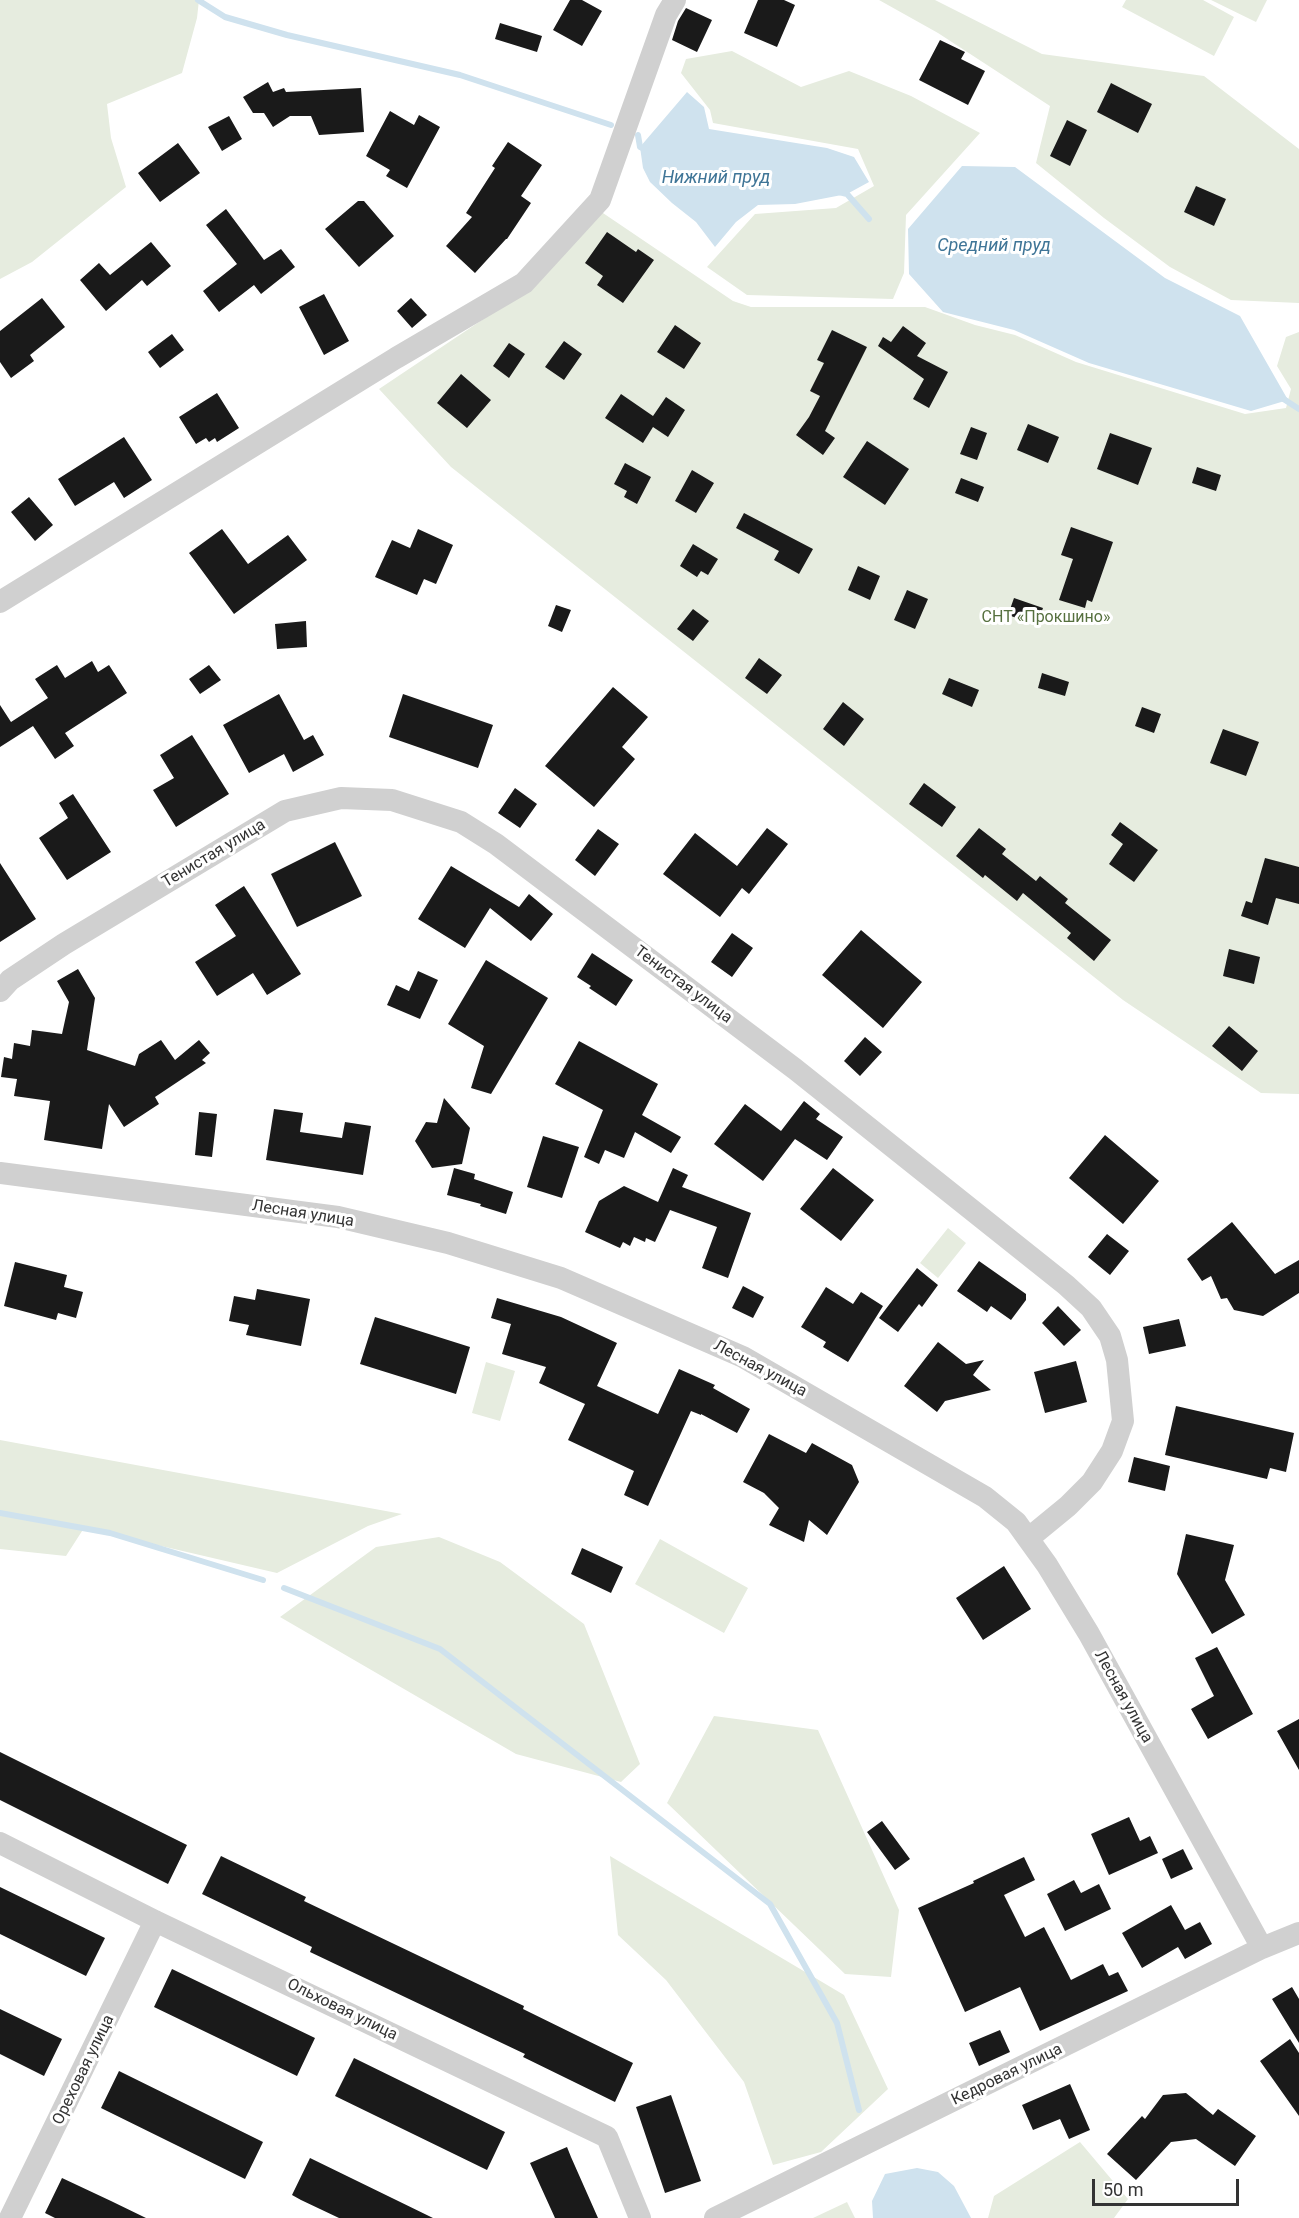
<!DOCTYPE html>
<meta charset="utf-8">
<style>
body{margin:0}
#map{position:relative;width:1299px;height:2218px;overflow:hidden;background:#fff;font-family:Roboto,sans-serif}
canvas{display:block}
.scale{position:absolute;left:1092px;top:2179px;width:147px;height:27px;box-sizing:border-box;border:3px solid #333;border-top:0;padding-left:8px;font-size:18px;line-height:21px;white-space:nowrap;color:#333;-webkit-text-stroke:4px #fff;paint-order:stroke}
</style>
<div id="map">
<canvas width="1299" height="2218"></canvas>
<div class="scale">50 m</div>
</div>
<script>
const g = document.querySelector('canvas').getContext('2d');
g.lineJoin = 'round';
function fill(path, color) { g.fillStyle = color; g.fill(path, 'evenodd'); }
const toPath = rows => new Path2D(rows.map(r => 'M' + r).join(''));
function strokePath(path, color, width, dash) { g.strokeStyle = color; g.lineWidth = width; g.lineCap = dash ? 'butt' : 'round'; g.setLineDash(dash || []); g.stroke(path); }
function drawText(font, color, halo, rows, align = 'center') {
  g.font = font + ' Roboto,sans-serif'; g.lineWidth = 6; g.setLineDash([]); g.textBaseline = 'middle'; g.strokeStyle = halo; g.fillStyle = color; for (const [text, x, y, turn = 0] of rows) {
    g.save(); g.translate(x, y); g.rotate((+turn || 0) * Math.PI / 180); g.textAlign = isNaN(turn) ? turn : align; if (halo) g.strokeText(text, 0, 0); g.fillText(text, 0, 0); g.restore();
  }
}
const green = toPath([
 [0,0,199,0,197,18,182,73,107,104,111,138,126,187,32,262,0,279],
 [879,0,935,0,1042,54,1204,76,1299,149,1299,303,1231,300,1170,267,1104,218,1036,163,1050,106,938,33],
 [1126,0,1203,0,1234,17,1214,56,1122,7],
 [1211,0,1267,0,1256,22],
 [732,51,801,87,849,71,911,96,980,133,906,215,904,273,893,299,747,295,707,267,755,214,836,208,874,186,858,149,713,123,710,110,681,73,686,59],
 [600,211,733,301,751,307,925,307,975,325,1015,335,1076,362,1245,414,1286,408,1291,389,1277,366,1286,337,1299,332,1299,1094,1261,1093,1123,1000,451,467,379,389,488,316],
 [948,1228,966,1243,938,1278,920,1263],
 [486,1362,515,1371,500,1421,472,1413],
 [0,1440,402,1514,368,1526,277,1573,84,1528,66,1556,0,1549],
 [439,1537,500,1562,584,1624,640,1764,621,1782,516,1754,280,1617,376,1547],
 [660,1539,748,1588,724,1633,635,1584],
 [714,1716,818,1730,899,1910,891,1977,845,1974,667,1803],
 [610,1856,844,1995,888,2089,821,2152,773,2165,744,2082,666,1980,618,1935],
 [1080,2142,1128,2199,1114,2218,988,2218,994,2196],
 [847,2202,855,2218,813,2218]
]);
const water = toPath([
 [687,92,704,107,709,129,827,148,854,157,869,182,847,194,795,204,758,205,736,222,715,247,696,222,672,203,650,182,643,168,640,147],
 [962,166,1015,167,1165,278,1240,316,1288,400,1251,411,1089,363,1014,330,943,312,909,274,908,229],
 [917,2168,938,2172,954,2186,971,2218,873,2218,872,2201,885,2174]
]);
const stream = toPath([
 [198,0,225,17,287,35,460,75,611,125],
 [638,135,640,147,647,150],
 [839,192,847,194,869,219],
 [1282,398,1299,409],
 [0,1513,110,1533,263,1580],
 [284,1588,440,1649,770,1904,837,2023,859,2110]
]);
const building = toPath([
 [570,0,582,0,602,11,582,46,553,30],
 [758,0,784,0,795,5,777,47,744,33],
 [686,8,712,20,697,52,672,40,678,21],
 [500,23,542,36,537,52,495,39],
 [940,40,965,52,961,59,985,71,968,105,919,80],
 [268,82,273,92,284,88,286,92,361,88,364,132,319,135,311,116,290,116,273,127,264,113,253,113,243,97],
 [1111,83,1152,104,1138,133,1097,112],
 [390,111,414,125,419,115,440,127,407,188,386,176,390,170,366,156],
 [229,116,242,139,222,151,208,127],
 [1067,120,1087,130,1070,166,1050,156],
 [508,142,542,165,521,196,531,203,507,239,506,239,475,273,446,246,472,217,466,213,495,168,492,166],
 [178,143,200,173,160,202,138,173],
 [1196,186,1226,199,1214,226,1184,212],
 [358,201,364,201,394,236,359,267,325,229],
 [226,209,264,260,281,249,295,267,261,294,254,285,219,312,203,291,237,264,206,225],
 [607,232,636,252,638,249,654,260,623,303,597,285,603,276,585,263],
 [151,242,171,266,147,286,142,280,106,311,80,280,99,263,110,275],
 [324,294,349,341,324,355,299,307],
 [42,298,65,327,30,355,34,361,11,378,0,362,0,331],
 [411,298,427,315,412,328,397,311],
 [675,325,701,343,684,369,657,352],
 [903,326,926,343,917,356,948,372,929,408,913,399,924,379,878,346,883,337,891,342],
 [832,330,867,347,825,431,835,438,823,455,796,435,809,417,820,396,810,391,824,363,817,360],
 [172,334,184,350,160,368,148,352],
 [564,341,582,354,564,380,545,367],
 [509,343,525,354,509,378,493,366],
 [461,374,491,400,467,428,437,403],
 [217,393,239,428,217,442,215,438,209,442,206,438,196,444,179,417],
 [621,394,653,416,666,397,685,410,668,437,653,427,643,443,605,418],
 [1028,424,1059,437,1048,463,1017,450],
 [971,427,987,433,977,460,960,454],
 [1110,433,1152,448,1138,485,1097,469],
 [124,437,152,480,124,498,114,482,75,506,58,479],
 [867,441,909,469,885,505,843,477],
 [625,463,651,477,637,504,624,497,627,491,614,484],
 [1197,467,1221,475,1216,491,1192,483],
 [692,470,714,483,696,513,675,501],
 [961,478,984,487,978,502,955,493],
 [29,497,53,525,35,541,11,512],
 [744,513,813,549,799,574,774,560,779,551,736,528],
 [1071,527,1113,542,1092,602,1087,600,1085,608,1059,600,1073,559,1061,555],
 [222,529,248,564,288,535,307,560,234,614,189,553],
 [418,529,453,545,436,584,424,579,417,595,375,577,392,540,410,548],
 [693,544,718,559,708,575,701,571,697,577,680,566],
 [858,566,880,576,870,600,848,590],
 [907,590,928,599,915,629,894,620],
 [1014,598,1043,608,1037,625,1008,615],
 [556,605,571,610,562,632,548,626],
 [693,609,709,621,693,641,677,629],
 [306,621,307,647,277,649,275,624],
 [759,658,782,675,767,694,745,678],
 [92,661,98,672,109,665,127,693,65,733,74,746,55,759,33,726,0,747,0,705,11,722,48,698,35,679,57,665,65,678],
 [209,665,221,680,200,694,189,679],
 [1042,673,1069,682,1065,696,1038,688],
 [949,678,979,690,972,707,942,694],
 [613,687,648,717,622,747,635,759,594,807,545,766],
 [279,694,304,740,313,735,324,755,293,772,284,754,249,773,223,725],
 [403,694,493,725,478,768,389,737],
 [843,702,864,719,844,746,823,729],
 [1142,707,1161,714,1154,733,1135,726],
 [1223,729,1259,742,1246,776,1210,763],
 [192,735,229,794,176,827,153,790,174,778,160,755],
 [924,783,956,807,942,827,909,804],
 [515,788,537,804,520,828,498,813],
 [73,794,111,852,67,880,39,838,68,818,59,803],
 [1120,822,1158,850,1134,882,1109,864,1123,844,1111,835],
 [767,828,788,844,749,894,742,888,720,917,663,874,695,833,737,866],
 [979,828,1006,849,1002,854,1036,881,1040,876,1068,899,1065,903,1111,940,1094,961,1067,938,1071,933,1023,893,1017,901,985,875,983,878,956,856],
 [598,829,619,844,595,876,575,860],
 [335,842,362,896,297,927,271,874],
 [1265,858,1299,867,1299,904,1276,898,1268,925,1241,916,1246,901,1252,903],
 [0,863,36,919,0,942],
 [451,866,519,907,529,894,553,914,531,941,490,908,465,948,418,919],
 [244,886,301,974,267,995,253,973,217,996,195,962,236,936,215,905],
 [861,930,922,982,883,1028,822,975],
 [732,933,753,948,732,977,711,962],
 [1229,949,1260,957,1254,984,1223,976],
 [592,953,633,980,616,1006,589,988,591,986,577,977],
 [486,960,548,998,491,1094,471,1088,484,1046,448,1024],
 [78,969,95,998,87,1050,135,1066,139,1054,161,1040,175,1060,199,1040,210,1053,202,1060,206,1063,155,1097,159,1104,124,1127,109,1104,102,1149,44,1140,50,1101,14,1096,17,1079,1,1077,4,1057,12,1059,14,1043,30,1046,32,1030,62,1034,69,1002,57,981],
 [418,971,438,980,420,1019,387,1005,396,985,409,991],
 [1229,1026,1258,1051,1242,1071,1212,1046],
 [865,1037,882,1052,860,1076,844,1061],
 [579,1041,658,1084,642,1115,681,1137,671,1153,635,1132,624,1158,605,1150,599,1164,584,1157,603,1110,555,1084],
 [444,1098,470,1128,462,1164,432,1168,415,1141,426,1122,437,1123],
 [804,1101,820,1114,816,1119,843,1137,827,1160,795,1139,763,1181,714,1144,745,1104,781,1131],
 [274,1109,303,1113,300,1132,342,1138,345,1122,371,1126,363,1175,266,1160],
 [199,1112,217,1114,212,1157,195,1155],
 [1105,1135,1159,1181,1123,1224,1069,1178],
 [543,1136,579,1147,562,1198,527,1187],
 [454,1168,475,1174,474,1179,513,1192,506,1214,480,1206,481,1204,447,1195],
 [673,1168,688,1175,682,1187,751,1213,728,1278,702,1268,717,1227,670,1210,655,1242,646,1238,645,1242,634,1237,630,1246,623,1242,620,1248,585,1232,599,1201,624,1186,658,1202],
 [833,1168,874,1200,841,1241,800,1209],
 [1232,1222,1275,1274,1299,1260,1299,1293,1263,1316,1234,1310,1227,1298,1221,1299,1211,1276,1202,1281,1187,1259],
 [1107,1234,1129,1251,1110,1275,1088,1257],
 [979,1261,1026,1294,1026,1300,1011,1320,991,1306,987,1312,957,1291],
 [15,1262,67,1275,64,1287,83,1292,76,1318,58,1313,56,1320,4,1306],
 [917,1268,938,1285,922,1307,919,1304,898,1332,879,1318],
 [743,1286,764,1297,753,1318,732,1308],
 [826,1287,853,1304,861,1292,883,1306,848,1362,823,1347,826,1342,801,1327],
 [257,1289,310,1299,301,1346,246,1335,249,1325,229,1321,234,1296,255,1300],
 [497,1298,561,1317,617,1343,597,1386,658,1414,679,1369,715,1385,713,1388,750,1409,737,1433,701,1414,701,1415,691,1411,648,1506,624,1495,634,1471,568,1440,585,1404,539,1383,546,1367,502,1354,511,1324,491,1318],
 [1058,1306,1081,1330,1064,1346,1042,1323],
 [375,1317,470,1347,456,1394,360,1364],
 [1179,1319,1186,1346,1149,1354,1143,1327],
 [938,1342,966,1364,984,1360,973,1375,991,1390,945,1401,937,1412,904,1386],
 [1076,1361,1087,1402,1045,1413,1034,1372],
 [1176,1406,1294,1433,1286,1472,1270,1468,1267,1479,1165,1455],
 [769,1434,806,1453,812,1443,852,1465,859,1482,827,1535,809,1520,804,1542,769,1525,779,1508,764,1493,743,1482],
 [1134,1457,1170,1466,1165,1491,1128,1482],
 [1186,1534,1234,1545,1225,1580,1245,1615,1212,1634,1177,1574],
 [582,1548,623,1567,611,1593,571,1574],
 [1004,1566,1031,1609,983,1640,956,1598],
 [1217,1647,1253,1714,1208,1739,1191,1709,1214,1696,1195,1658],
 [1299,1719,1299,1770,1277,1731],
 [0,1752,187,1845,168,1884,0,1800],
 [1129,1817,1140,1841,1150,1836,1158,1853,1109,1875,1091,1834],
 [882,1821,910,1859,895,1870,867,1832],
 [1183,1849,1193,1869,1171,1879,1162,1859],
 [221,1856,306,1897,304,1901,524,2006,523,2009,633,2063,615,2102,523,2057,525,2054,310,1952,312,1947,202,1894],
 [1024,1857,1035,1880,1004,1895,1025,1937,1044,1927,1071,1980,1103,1964,1109,1976,1118,1972,1128,1991,1040,2031,1020,1987,965,2012,918,1908,974,1883,973,1881],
 [1074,1880,1081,1893,1099,1884,1111,1909,1065,1931,1047,1894],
 [0,1887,105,1938,86,1976,0,1934],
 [1171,1905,1185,1930,1200,1922,1212,1944,1185,1959,1178,1947,1142,1968,1122,1933],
 [172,1969,315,2038,297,2076,154,2007],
 [1292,1987,1299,1999,1299,2043,1272,1999],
 [0,2009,62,2039,44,2076,0,2054],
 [1000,2030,1010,2052,979,2066,969,2043],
 [1290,2039,1299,2053,1299,2116,1260,2061],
 [354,2058,505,2132,487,2170,335,2096],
 [119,2071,263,2142,245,2179,101,2108],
 [1070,2084,1090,2130,1069,2139,1060,2119,1033,2130,1022,2105],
 [1186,2093,1213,2115,1218,2109,1256,2136,1235,2166,1196,2139,1171,2142,1136,2180,1107,2154,1142,2116,1145,2119,1163,2095],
 [671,2095,701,2181,665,2193,636,2107],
 [567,2147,571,2157,598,2218,555,2218,530,2163],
 [310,2158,433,2218,339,2218,301,2200,292,2195],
 [62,2178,111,2201,146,2218,55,2218,45,2213]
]);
const minor = toPath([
 [0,602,396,358,524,283,600,200,666,15,675,0],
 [0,991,10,980,64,944,285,811,341,798,392,800,461,822,496,844,795,1069,1066,1285,1091,1308,1110,1336,1117,1360,1123,1421,1112,1451,1092,1482,1068,1506,1029,1538],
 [0,1173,338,1217,448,1243,561,1278,743,1357,985,1497,1016,1522,1047,1565,1089,1634,1262,1948],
 [0,1843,155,1921,607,2137,640,2218],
 [10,2218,155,1921],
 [715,2218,1262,1948,1299,1933]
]);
const parkNames = [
 ["СНТ «Прокшино»",1046,618]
];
const streetNames = [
 ["Тенистая улица",214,854,-31],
 ["Тенистая улица",683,985,37],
 ["Лесная улица",303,1214,9],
 ["Лесная улица",760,1369,28],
 ["Лесная улица",1123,1697,61],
 ["Ольховая улица",342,2010,26],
 ["Ореховая улица",84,2070,-64],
 ["Кедровая улица",1007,2075,-26]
];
const waterNames = [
 ["Нижний пруд",716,178],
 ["Средний пруд",994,246]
];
fill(green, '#e6ecdf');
fill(water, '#cfe2ee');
strokePath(stream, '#cfe2ee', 6);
fill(building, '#1a1a1a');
strokePath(minor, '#d0d0d0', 22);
drawText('16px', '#56703f', '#fff', parkNames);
drawText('16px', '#333', '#fff', streetNames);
drawText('italic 18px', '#3f7597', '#fff', waterNames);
</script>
